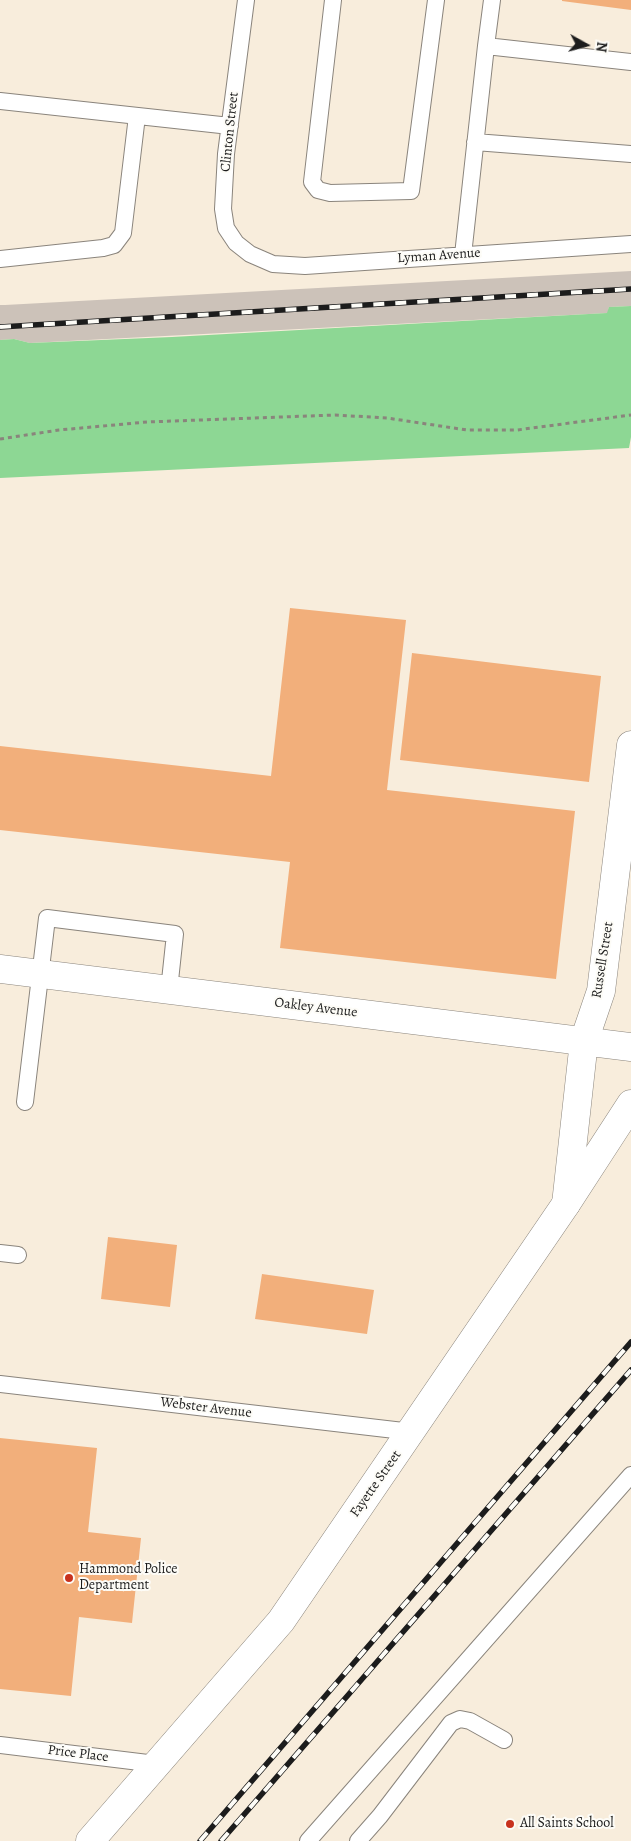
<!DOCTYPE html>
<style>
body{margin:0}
#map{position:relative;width:631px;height:1841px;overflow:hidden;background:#f8eddc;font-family:Alegreya,serif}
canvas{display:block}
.north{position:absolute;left:561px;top:20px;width:50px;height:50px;-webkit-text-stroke:4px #fdfcf7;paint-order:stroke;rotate:97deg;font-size:14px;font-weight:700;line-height:20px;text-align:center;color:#1c1c1c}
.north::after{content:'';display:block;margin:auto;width:18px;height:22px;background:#1c1c1c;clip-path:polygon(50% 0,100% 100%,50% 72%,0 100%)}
</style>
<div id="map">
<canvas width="631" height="1841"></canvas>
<div class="north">N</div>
</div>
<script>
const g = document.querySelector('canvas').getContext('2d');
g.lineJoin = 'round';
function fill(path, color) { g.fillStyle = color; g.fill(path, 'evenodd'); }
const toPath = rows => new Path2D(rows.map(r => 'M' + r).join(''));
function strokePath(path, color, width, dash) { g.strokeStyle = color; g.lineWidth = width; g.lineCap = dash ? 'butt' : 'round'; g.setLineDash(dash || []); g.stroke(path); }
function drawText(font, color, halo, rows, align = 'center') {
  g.font = font + ' Alegreya,serif'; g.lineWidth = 4; g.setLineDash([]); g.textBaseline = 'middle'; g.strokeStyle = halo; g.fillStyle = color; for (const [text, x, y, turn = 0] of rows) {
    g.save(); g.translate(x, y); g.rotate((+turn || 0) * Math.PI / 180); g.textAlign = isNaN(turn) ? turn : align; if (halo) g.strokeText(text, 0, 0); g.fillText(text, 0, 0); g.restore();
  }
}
const industrial = toPath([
 [631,271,631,306,609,307,608,313,30,343,14,339,0,340,0,305,5,305]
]);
const green = toPath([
 [631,306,631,437,629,448,0,478,0,340,14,339,30,343,172,337,607,313,609,307]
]);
const building = toPath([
 [562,0,631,0,631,10,562,1],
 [290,608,406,620,387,790,575,811,556,979,280,948,290,862,0,830,0,746,271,776],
 [412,653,601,676,589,782,400,760],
 [108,1237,177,1245,170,1307,101,1299],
 [262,1274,374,1290,367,1334,255,1319],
 [0,1438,97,1448,88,1532,141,1538,132,1623,79,1617,71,1696,0,1689]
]);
const path = toPath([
 [0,439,59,430,147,422,335,415,387,418,467,430,517,430,631,415]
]);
const service = toPath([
 [246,0,226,154,223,209,226,228,236,243,250,254,273,264,305,266,631,244],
 [333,0,312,182,318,190,330,193,411,191,436,0],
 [486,46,492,0],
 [0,101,230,126],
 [475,142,631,154],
 [463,255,486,46,631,62],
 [0,259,103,248,114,245,123,233,137,116],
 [25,1102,47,918,175,934,169,990],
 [0,1253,18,1255],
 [0,1384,412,1432],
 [0,1745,156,1764],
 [308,1841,631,1475],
 [358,1841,380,1816,451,1723,460,1719,470,1721,504,1740]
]);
const minor = toPath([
 [0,969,631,1047],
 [566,1204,584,1041,601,991,631,745]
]);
const tertiary = toPath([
 [90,1841,281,1621,566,1204,631,1104]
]);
const rail = toPath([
 [0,327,631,289],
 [200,1841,631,1342],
 [221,1841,631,1370]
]);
const markers = [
 [69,1578,5,"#c8321e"],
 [510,1824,5,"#c8321e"]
];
const streetNames = [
 ["Clinton Street",230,132,-84],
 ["Lyman Avenue",439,256,-4],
 ["Russell Street",603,960,-81],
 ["Oakley Avenue",316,1008,7],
 ["Webster Avenue",206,1408,7],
 ["Fayette Street",376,1484,-55],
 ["Price Place",78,1754,7]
];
const poiNames = [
 ["Hammond Police",79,1570],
 ["Department",79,1586],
 ["All Saints School",520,1824]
];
fill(industrial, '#ccc2b9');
fill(green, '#8dd794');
fill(building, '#f2af7b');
strokePath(service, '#8a847c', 18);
strokePath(minor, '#8a847c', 29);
strokePath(tertiary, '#8a847c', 29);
strokePath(path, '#8a847c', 3, [4, 4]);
strokePath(service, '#fff', 16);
strokePath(minor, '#fff', 28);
strokePath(tertiary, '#fff', 28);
strokePath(rail, '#1c1c1c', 5.5);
strokePath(rail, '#fdfcf7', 4, [11]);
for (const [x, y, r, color] of markers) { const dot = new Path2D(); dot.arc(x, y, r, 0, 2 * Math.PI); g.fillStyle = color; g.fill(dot); strokePath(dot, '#fdfcf7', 2); }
drawText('14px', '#1c1c1c', '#fdfcf7', streetNames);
drawText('14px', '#1c1c1c', '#fdfcf7', poiNames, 'left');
</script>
